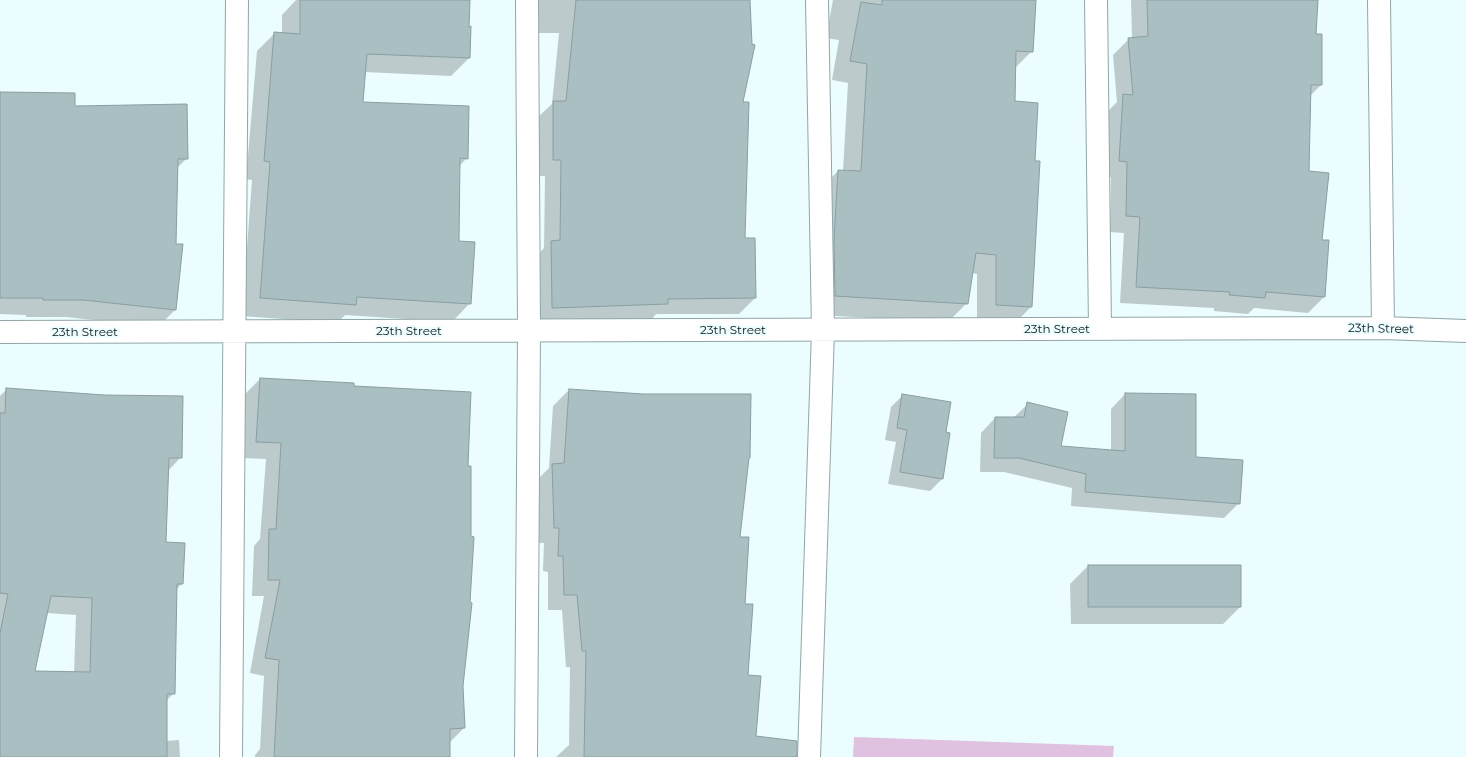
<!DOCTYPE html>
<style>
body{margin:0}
canvas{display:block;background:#ebfdff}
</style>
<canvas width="1466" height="757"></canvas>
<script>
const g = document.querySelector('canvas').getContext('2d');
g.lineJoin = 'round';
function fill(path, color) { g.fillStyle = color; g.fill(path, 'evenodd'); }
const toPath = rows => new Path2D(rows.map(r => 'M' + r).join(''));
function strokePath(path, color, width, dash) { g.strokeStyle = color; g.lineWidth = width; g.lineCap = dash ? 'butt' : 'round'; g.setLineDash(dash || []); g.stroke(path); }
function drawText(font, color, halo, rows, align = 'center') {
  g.font = font + ' Montserrat,sans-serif'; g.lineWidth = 4; g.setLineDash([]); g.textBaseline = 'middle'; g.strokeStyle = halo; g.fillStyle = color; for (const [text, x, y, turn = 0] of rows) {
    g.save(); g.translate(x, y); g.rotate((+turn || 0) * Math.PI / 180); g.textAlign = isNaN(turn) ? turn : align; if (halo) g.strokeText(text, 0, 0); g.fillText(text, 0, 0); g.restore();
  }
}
const green = toPath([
 [854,737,1114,746,1113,757,853,757]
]);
const shadow = toPath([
 [296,0,469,0,469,58,451,76,364,72,362,103,467,158,459,166,458,241,470,303,452,322,345,315,337,323,242,316,252,180,246,179,257,51,275,33,282,33,282,15],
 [539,0,749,0,741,103,744,239,755,298,739,314,656,314,651,320,536,323,535,258,544,248,545,176,538,176,537,118,552,104,559,33,539,33],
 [833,0,1035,0,1032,51,1014,69,1014,102,1034,162,1031,307,1012,326,977,324,977,274,972,273,967,303,948,322,816,315,819,190,838,171,843,171,848,83,832,80,839,40,826,38],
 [1131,0,1317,0,1315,35,1321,85,1310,96,1308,172,1321,241,1324,297,1308,313,1254,308,1248,314,1214,311,1214,308,1120,303,1124,233,1110,232,1111,177,1103,177,1108,111,1117,102,1113,55,1129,39,1132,38],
 [0,93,74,107,187,158,177,168,175,310,158,327,66,317,26,317,26,315,0,314],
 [260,379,353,384,353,387,467,467,462,686,464,728,448,744,374,757,255,757,255,755,260,749,264,676,250,673,264,596,252,596,254,546,260,539,266,459,241,458,244,395],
 [7,389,181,457,168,471,165,543,182,583,176,590,174,693,166,701,166,741,179,740,180,757,0,757,0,396],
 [46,613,76,615,74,673,34,672],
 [569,390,748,459,739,538,744,604,746,676,755,737,761,757,556,757,569,745,570,667,566,667,562,610,548,610,548,572,543,571,544,543,538,543,536,481,549,468,553,406],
 [1125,394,1195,458,1239,503,1224,518,1071,506,1072,488,1004,472,980,472,981,433,995,418,1013,418,1028,404,1059,447,1111,451,1111,409],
 [903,395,945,433,942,479,930,491,888,484,896,442,885,440,891,407],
 [1088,566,1240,607,1223,624,1071,624,1070,584]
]);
const building = toPath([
 [300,0,470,0,469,27,471,26,470,58,367,54,363,102,469,106,468,159,460,158,459,241,475,242,471,304,357,297,356,305,260,298,270,162,264,161,274,32,300,34,300,0],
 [576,0,750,0,752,44,755,45,743,102,749,102,745,238,755,238,756,298,668,299,668,304,552,308,551,241,560,240,561,160,553,160,553,101,566,101,576,0],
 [882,0,1036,0,1033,52,1016,51,1015,101,1038,103,1035,161,1040,161,1032,307,996,305,996,255,976,253,968,304,835,296,834,240,838,170,861,171,867,64,850,61,861,2,882,5,882,0],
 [1147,0,1318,0,1316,34,1322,34,1322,85,1311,85,1309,171,1329,173,1322,240,1329,240,1325,297,1266,292,1265,298,1229,295,1230,292,1136,287,1140,217,1126,216,1127,162,1119,161,1123,94,1133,95,1128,38,1148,36,1147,0],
 [0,92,75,93,75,106,187,104,188,159,178,159,176,244,183,244,176,310,83,300,43,300,43,298,0,298,0,92],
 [260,378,354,383,354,386,471,392,468,466,471,466,471,536,474,537,470,602,472,603,463,686,465,728,450,729,450,757,274,757,279,660,265,658,280,580,268,580,269,529,276,529,281,443,256,442,260,378],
 [6,388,104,395,183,396,182,458,169,458,166,542,185,543,183,584,177,584,175,694,167,694,167,757,0,757,0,633,8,594,0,593,0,413,5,413,6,388],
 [51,596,92,598,90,672,35,671,51,596],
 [569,389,643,394,751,394,750,458,749,458,740,537,749,537,745,604,753,604,748,675,761,676,756,736,797,741,797,757,584,757,586,651,582,651,577,595,564,595,563,556,558,556,559,528,554,528,552,464,564,463,569,389],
 [1125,393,1196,394,1196,457,1243,460,1240,504,1085,492,1086,474,1019,458,994,458,995,417,1024,417,1027,402,1068,412,1061,446,1125,451,1125,393],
 [902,394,951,402,946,432,950,433,943,479,900,472,907,430,897,428,902,394],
 [1088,565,1241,565,1241,607,1088,607,1088,565]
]);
const minor = toPath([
 [1096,0,1100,329],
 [1379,0,1383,328],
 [0,332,1383,328,1466,331],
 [231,757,237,0],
 [526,757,529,331,527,0],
 [809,757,823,330,817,0]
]);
const streetNames = [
 ["23th Street",1057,329],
 ["23th Street",1381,329,1],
 ["23th Street",733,330],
 ["23th Street",409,331],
 ["23th Street",85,332]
];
fill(green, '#e0c1e0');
fill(shadow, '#0003');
fill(building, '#a9bfc1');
strokePath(building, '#889ea0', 1);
strokePath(minor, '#90a6a8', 24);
strokePath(minor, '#fff', 22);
drawText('12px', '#101819', '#ebfdff', streetNames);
</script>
